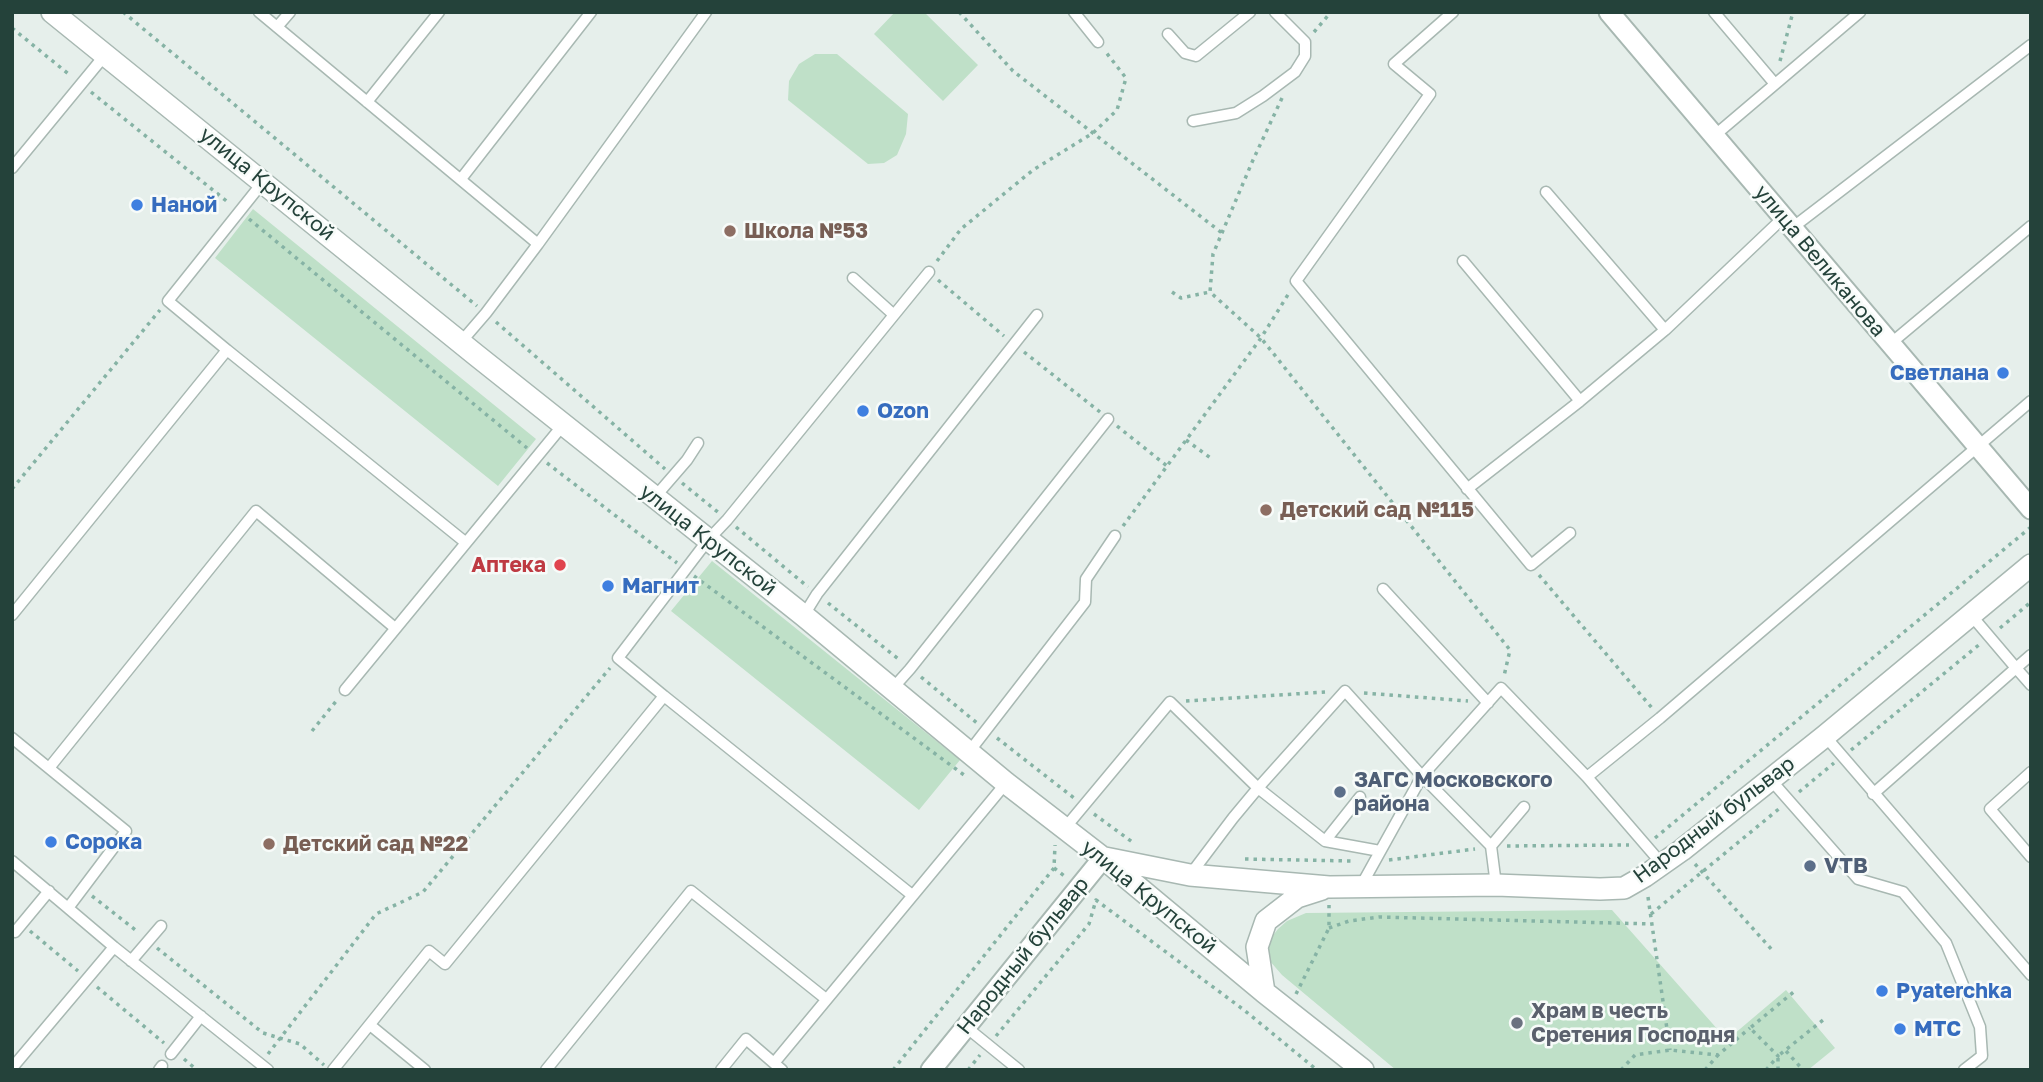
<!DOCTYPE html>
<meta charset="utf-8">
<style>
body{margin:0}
#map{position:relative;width:2043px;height:1082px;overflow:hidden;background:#e6efeb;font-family:"Golos Text",sans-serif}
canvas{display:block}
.frame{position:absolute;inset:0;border:14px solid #24423a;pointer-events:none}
</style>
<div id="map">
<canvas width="2043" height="1082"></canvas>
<div class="frame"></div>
</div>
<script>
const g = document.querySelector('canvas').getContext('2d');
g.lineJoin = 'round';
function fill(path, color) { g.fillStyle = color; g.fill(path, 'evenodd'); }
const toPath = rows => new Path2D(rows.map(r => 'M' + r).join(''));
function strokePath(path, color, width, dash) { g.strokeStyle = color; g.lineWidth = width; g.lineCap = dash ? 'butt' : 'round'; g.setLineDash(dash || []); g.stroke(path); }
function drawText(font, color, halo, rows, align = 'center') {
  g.font = font + ' "Golos Text",sans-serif'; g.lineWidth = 5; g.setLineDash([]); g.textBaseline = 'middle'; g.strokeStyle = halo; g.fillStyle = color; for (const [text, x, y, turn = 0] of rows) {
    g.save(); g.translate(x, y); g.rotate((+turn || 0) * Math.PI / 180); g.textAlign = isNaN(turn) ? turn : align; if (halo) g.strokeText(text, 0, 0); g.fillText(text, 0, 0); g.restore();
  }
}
const green = toPath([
 [895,12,924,12,978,65,943,101,874,34],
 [815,54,837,54,908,114,906,134,897,155,884,163,868,164,788,100,789,81,799,64],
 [253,209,536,439,498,486,215,258],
 [712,561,960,760,919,810,671,611],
 [1612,910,1727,1040,1786,990,1835,1048,1808,1070,1396,1070,1282,975,1269,960,1268,947,1271,938,1278,929,1287,921,1306,913]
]);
const path = toPath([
 [123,12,477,306],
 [959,12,1013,71,1222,233],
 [12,28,71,76],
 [1314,32,1331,12],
 [1780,61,1793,12],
 [91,92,229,203],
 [1282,98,1253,160,1213,254,1210,292,1261,338,1510,650,1504,676],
 [249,219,527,448],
 [937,261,961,229,1033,170,1093,133,1117,110,1126,78,1105,51],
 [938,280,1004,336],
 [1172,292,1181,298,1210,292],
 [496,322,665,469],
 [1024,352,1100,412],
 [1117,426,1167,466],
 [1186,440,1212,459],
 [547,463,677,563],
 [682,483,719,513],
 [12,489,160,310],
 [1123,526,1261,338,1289,293],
 [736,527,808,587],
 [1539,575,1652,708],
 [694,576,964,775],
 [828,603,901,661],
 [2000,628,2031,602],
 [921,677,977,723],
 [1364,693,1468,701],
 [1186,701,1325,692],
 [312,731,337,700],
 [997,738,1074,798],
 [1851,750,1980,644],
 [1799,792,1834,763],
 [1094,814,1135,844],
 [1655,838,2031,527],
 [1507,846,1629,845],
 [1245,859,1353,861],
 [1389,860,1475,849],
 [1695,864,1773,951],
 [1054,868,1067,878],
 [92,896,138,932],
 [1648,897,1670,1050],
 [1651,914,1780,808],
 [1329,928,1349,921,1379,917,1652,924],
 [30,931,78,971],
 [157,948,263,1033,300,1044,324,1065],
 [97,987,164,1043],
 [1296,994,1329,928,1329,905],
 [996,1036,1089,924,1096,900,1244,1010,1317,1070],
 [1786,1051,1803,1070],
 [268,1054,376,914,423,892,610,668],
 [184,1059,197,1070],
 [893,1070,1054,868,1055,845],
 [968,1070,980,1055],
 [1621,1070,1635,1055,1670,1050,1718,1055,1750,1028],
 [1705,1070,1718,1055],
 [1766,1070,1778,1056,1750,1028,1796,990],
 [1778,1070,1778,1056,1823,1020]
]);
const service = toPath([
 [259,12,538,244,486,313,461,342],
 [1074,12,1098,42],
 [1453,12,1394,64,1430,94,1296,281,1531,565,1570,533],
 [1714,12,1775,84],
 [277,27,290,12],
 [1168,34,1185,53,1196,56,1250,12],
 [367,102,439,12],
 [1193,121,1236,113,1263,96,1295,72,1305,56,1305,42,1275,12],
 [1714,136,1860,12],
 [12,168,105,55],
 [461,179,591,12],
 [1546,192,1665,330],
 [1792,228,2031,45],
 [538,244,706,12],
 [1463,261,1580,401],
 [853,278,894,315],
 [1890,344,2031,226],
 [227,350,168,301,263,182],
 [1467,489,1580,401,1665,330,1783,218],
 [655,497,687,460,698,443],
 [1383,589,1488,703],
 [12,615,227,350,465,542],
 [804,615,817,594,1037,315],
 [1971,615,2016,668,2031,655],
 [893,688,910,669,1108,419],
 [345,690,563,425],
 [664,696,912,895],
 [1825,736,2031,975],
 [12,738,126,831,68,908,114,947,12,1068],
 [969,752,1085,602,1086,579,1115,536],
 [49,768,256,511,395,628],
 [2031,772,1990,809,2031,857],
 [1770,779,1858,879,1903,892,1946,943,1980,1027,1982,1056,1964,1070],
 [1873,794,2016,668,2031,685],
 [1065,828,1170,702,1258,788,1233,818,1190,875],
 [1325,841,1360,797],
 [1491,846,1524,807],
 [1380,851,1325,841,1258,788,1345,691,1422,776,1501,688,1587,777],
 [12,861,68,908],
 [1662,864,1587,777,1660,718,2031,401],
 [1361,886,1422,776,1491,846,1496,885],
 [15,932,49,891],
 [114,947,268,1070],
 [131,961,161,926],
 [370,1025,425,1070],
 [966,1027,1019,1070],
 [171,1054,201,1016],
 [774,1063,1006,783],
 [159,1070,162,1066],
 [333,1070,429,951,445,964,664,696,618,658,708,540,727,520,929,272],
 [546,1070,691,891,826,999],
 [721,1070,746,1039,782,1070]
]);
const minor = toPath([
 [1609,12,2031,509],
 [931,1070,1103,858]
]);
const tertiary = toPath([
 [52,12,476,355,803,615,1006,783,1103,858,1264,992,1363,1070],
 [1105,858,1190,875,1329,887,1496,885,1600,889,1624,888,1645,876,1682,850,1825,736,2031,565],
 [1264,992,1257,947,1266,921,1297,897,1322,889]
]);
const markers = [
 [137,205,7,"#3f7fe0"],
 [730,231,7,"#8d6e63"],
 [2003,373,7,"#3f7fe0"],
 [863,411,7,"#3f7fe0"],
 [1266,510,7,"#8d6e63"],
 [560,565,7,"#e0444e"],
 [608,586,7,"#3f7fe0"],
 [1340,792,7,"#5c6f8a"],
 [51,842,7,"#3f7fe0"],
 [269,844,7,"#8d6e63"],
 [1810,866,7,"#5c6f8a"],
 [1882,991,7,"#3f7fe0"],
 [1517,1023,7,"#6b7280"],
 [1900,1029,7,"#3f7fe0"]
];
const streetNames = [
 ["улица Крупской",267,184,39],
 ["улица Великанова",1820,261,50],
 ["улица Крупской",708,540,38],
 ["Народный бульвар",1714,820,-37],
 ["улица Крупской",1149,897,39],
 ["Народный бульвар",1023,956,-51]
];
const shopNames = [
 ["Наной",151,205],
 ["Светлана",1989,373,"right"],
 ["Ozon",877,411],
 ["Магнит",622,586],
 ["Сорока",65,842],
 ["Pyaterchka",1896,991],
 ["МТС",1914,1029]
];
const educationNames = [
 ["Школа №53",744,231],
 ["Детский сад №115",1280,510],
 ["Детский сад №22",283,844]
];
const healthNames = [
 ["Аптека",546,565]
];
const serviceNames = [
 ["ЗАГС Московского",1354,780],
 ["района",1354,804],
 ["VTB",1824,866]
];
const worshipNames = [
 ["Храм в честь",1531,1011],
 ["Сретения Господня",1531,1035]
];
fill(green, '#bfe0c8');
strokePath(service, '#a8b8b2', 13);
strokePath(minor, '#a8b8b2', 23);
strokePath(tertiary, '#a8b8b2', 24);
strokePath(path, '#86b3a5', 3.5, [3.5, 5]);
strokePath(service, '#fff', 10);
strokePath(minor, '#fff', 19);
strokePath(tertiary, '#fff', 21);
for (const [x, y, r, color] of markers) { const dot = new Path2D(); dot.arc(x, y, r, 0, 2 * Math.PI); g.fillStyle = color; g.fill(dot); strokePath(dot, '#f7fbf9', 2.5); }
drawText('21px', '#24423a', '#f7fbf9', streetNames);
drawText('bold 21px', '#366cbe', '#f7fbf9', shopNames, 'left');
drawText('bold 21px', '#785e54', '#f7fbf9', educationNames, 'left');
drawText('bold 21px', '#be3a42', '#f7fbf9', healthNames, 'right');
drawText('bold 21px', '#4e5e75', '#f7fbf9', serviceNames, 'left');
drawText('bold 21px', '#5b616d', '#f7fbf9', worshipNames, 'left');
</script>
